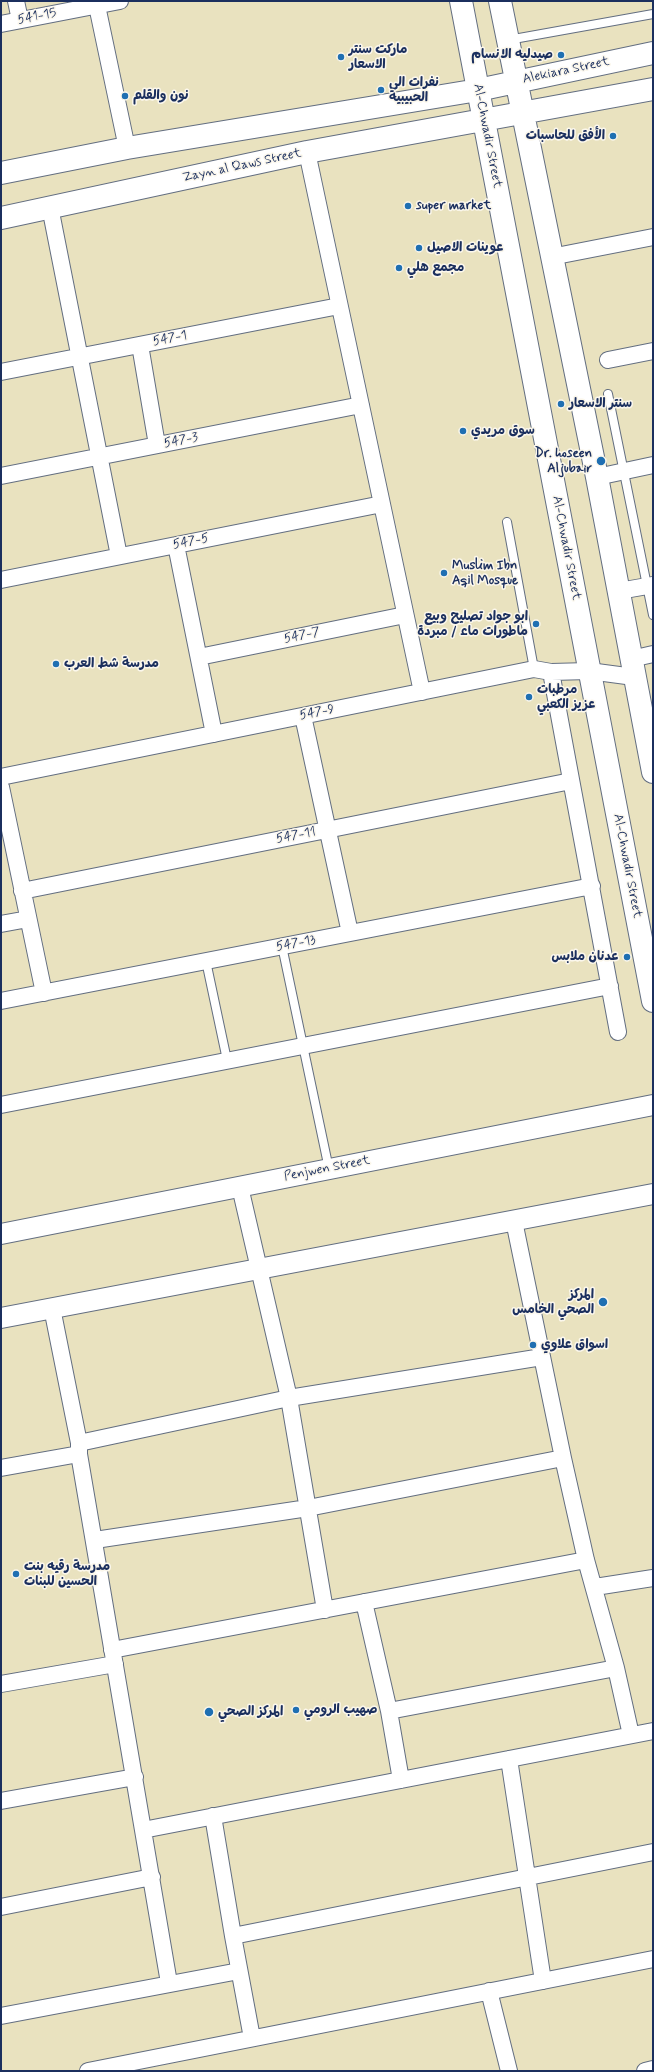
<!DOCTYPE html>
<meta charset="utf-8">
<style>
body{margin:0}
#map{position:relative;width:654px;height:2072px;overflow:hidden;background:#e9e2bf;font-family:Mynerve,sans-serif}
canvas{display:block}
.frame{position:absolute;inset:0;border:2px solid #1b2f5e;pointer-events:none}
</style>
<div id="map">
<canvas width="654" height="2072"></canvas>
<div class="frame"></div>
</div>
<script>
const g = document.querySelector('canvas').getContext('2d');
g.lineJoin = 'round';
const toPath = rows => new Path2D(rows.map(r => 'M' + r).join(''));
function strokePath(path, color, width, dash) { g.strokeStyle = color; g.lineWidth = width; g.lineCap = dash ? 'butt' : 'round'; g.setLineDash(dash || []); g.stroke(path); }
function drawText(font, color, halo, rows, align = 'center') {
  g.font = font + ' Mynerve,"Playpen Sans Arabic",sans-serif'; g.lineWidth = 3; g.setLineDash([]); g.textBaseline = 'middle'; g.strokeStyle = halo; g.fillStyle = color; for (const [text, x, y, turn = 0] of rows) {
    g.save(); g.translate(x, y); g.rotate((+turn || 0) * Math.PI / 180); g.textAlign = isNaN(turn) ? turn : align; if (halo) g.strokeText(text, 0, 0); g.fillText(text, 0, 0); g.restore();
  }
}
const service = toPath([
 [508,40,653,14],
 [608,394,653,615],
 [507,522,534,669],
 [282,946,329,1169],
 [206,961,227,1060]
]);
const minor = toPath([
 [16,1,20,20],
 [96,1,127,148],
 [1,24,120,1],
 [307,152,422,692],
 [50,207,119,556],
 [551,257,653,237],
 [140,345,157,445],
 [608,360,653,351],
 [1,372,339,306],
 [1,476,361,405],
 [597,477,653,465],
 [176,545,214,734],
 [1,580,382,504],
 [619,591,653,585],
 [199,657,405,615],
 [631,659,653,654],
 [551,672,618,1032],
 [303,716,350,933],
 [1,777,534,669,551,672,589,671,634,677],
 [1,787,44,993],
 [22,891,571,781],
 [1,924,28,919],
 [1,1001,592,886],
 [1,1105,610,986],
 [240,1187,289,1398,325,1610],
 [514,1221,563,1458,586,1560,616,1668,631,1735],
 [52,1308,79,1443,79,1454,169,1983],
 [79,1443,289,1398,542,1357],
 [1,1468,79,1454],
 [95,1540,308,1508,563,1458],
 [595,1587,653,1578],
 [364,1602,389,1711,401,1780],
 [112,1650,586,1560],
 [1,1684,115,1664],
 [389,1711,616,1668],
 [509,1759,543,1981],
 [1,1801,135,1777],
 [213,1816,233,1936,252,2038],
 [143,1830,653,1731],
 [1,1907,152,1877],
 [233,1936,653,1852],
 [489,1991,509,2071],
 [1,2016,239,1971],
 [88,2071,653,1959],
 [645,2071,653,2069]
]);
const tertiary = toPath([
 [1,1234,653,1105],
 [1,1318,653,1194]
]);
const primary = toPath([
 [461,1,653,1001],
 [500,1,597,477,653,772],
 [1,173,127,148,478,90,653,53],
 [1,218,307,152,653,89]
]);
const markers = [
 [561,55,4,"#1f6fb2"],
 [341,57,4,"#1f6fb2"],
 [381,90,4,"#1f6fb2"],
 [125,96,4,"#1f6fb2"],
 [613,136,4,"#1f6fb2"],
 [408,206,4,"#1f6fb2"],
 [419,248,4,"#1f6fb2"],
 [399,268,4,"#1f6fb2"],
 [561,404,4,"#1f6fb2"],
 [463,431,4,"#1f6fb2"],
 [601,461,5,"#1f6fb2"],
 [444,573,4,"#1f6fb2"],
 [536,624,4,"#1f6fb2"],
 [56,664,4,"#1f6fb2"],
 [529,697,4,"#1f6fb2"],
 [627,957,4,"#1f6fb2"],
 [603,1302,5,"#1f6fb2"],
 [533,1345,4,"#1f6fb2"],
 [16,1574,4,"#1f6fb2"],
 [296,1710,4,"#1f6fb2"],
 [209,1712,5,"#1f6fb2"]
];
const streetNames = [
 ["541-15",37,17,-11],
 ["Alekiara Street",566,71,-12],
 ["Al-Chwadir Street",487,136,79],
 ["Zayn al Qaws Street",242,166,-12],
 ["547-1",170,339,-11],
 ["547-3",181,441,-11],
 ["547-5",191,542,-11],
 ["Al-Chwadir Street",566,548,79],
 ["547-7",302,636,-12],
 ["547-9",317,713,-11],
 ["547-11",296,836,-11],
 ["Al-Chwadir Street",627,866,79],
 ["547-13",296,944,-11],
 ["Penjwen Street",327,1169,-11]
];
const poiNames = [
 ["ماركت سنتر",349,50],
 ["الاسعار",349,65],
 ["صيدليه الانسام",553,55,"right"],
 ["نفرات الى",389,83],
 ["الحبيبية",389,98],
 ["نون والقلم",133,96],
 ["الأفق للحاسبات",605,136,"right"],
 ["super market",416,206],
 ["عوينات الاصيل",427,248],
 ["مجمع هلي",407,268],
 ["سنتر الاسعار",569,404],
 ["سوق مريدي",471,431],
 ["Dr. hoseen",592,454,"right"],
 ["Aljubair",592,469,"right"],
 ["Muslim Ibn",452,566],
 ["Aqil Mosque",452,581],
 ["ابو جواد تصليح وبيع",528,617,"right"],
 ["ماطورات ماء / مبردة",528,632,"right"],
 ["مدرسة شط العرب",64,664],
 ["مرطبات",537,690],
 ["عزيز الكعبي",537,705],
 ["عدنان ملابس",619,957,"right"],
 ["المركز",594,1295,"right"],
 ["الصحي الخامس",594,1310,"right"],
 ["اسواق علاوي",541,1345],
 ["مدرسة رقيه بنت",24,1567],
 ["الحسين للبنات",24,1582],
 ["صهيب الرومي",304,1710],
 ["المركز الصحي",218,1712]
];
strokePath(service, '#636e80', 10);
strokePath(minor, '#636e80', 18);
strokePath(tertiary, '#636e80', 22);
strokePath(primary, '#636e80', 24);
strokePath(service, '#fff', 8);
strokePath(minor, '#fff', 16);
strokePath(tertiary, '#fff', 20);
strokePath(primary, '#fff', 22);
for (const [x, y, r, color] of markers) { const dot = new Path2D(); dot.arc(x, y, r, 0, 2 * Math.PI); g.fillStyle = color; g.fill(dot); strokePath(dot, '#fbf7ec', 1.5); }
drawText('13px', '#1b2f5e', '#fbf7ec', streetNames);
drawText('bold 13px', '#1b2f5e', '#fbf7ec', poiNames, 'left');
</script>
